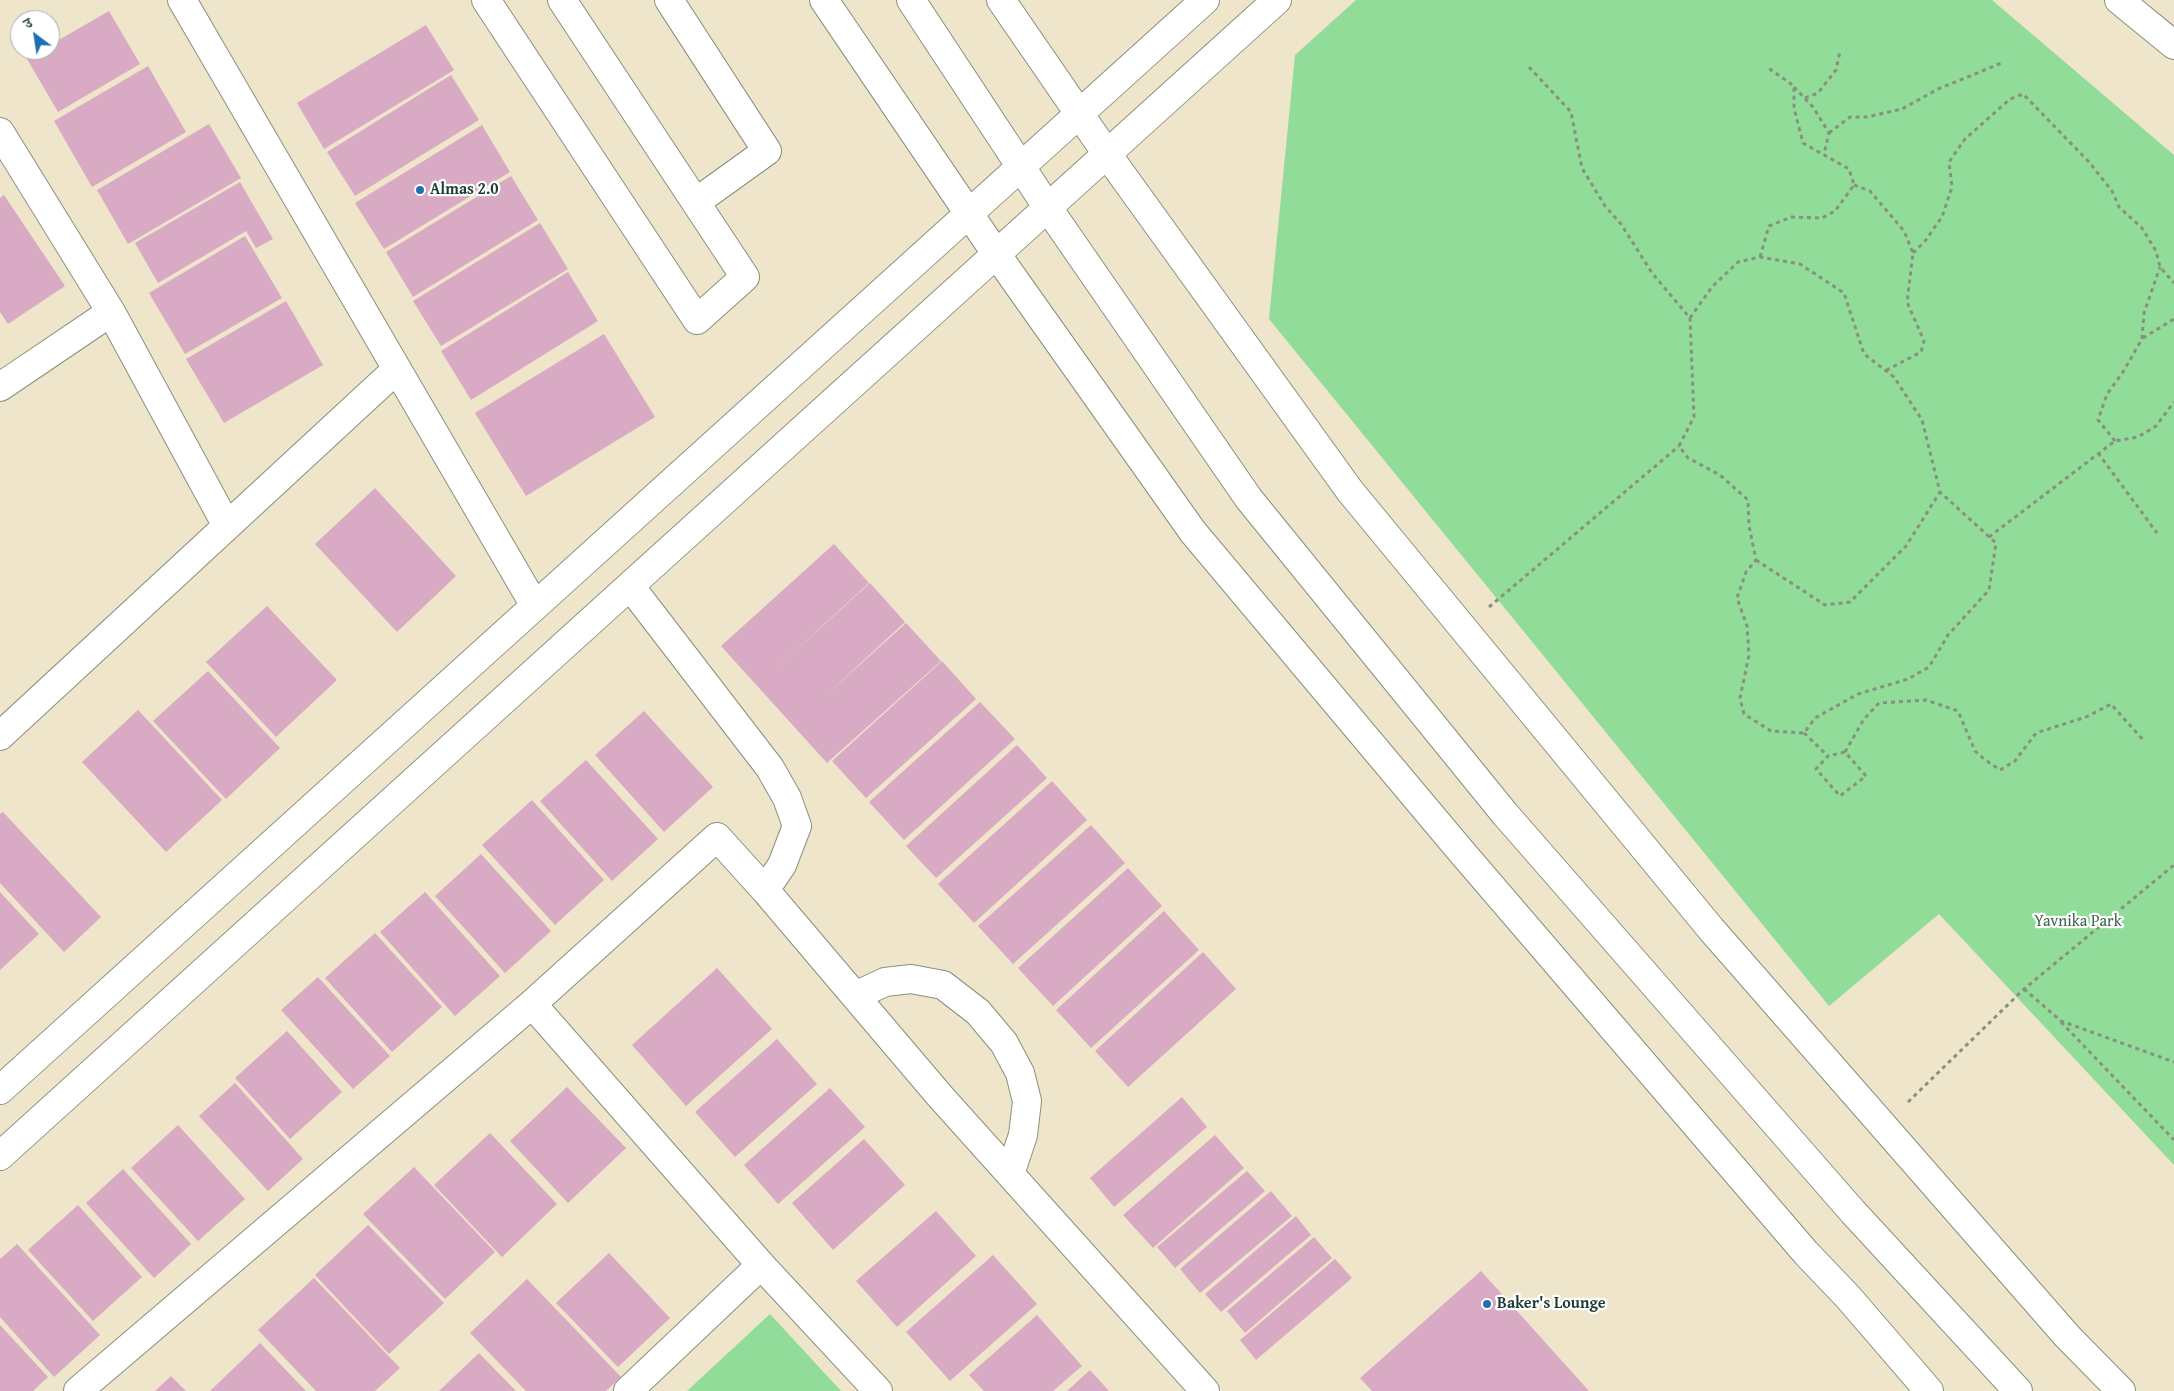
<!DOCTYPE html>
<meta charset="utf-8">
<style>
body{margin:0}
#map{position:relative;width:2174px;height:1391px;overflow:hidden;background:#efe5ca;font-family:"Gentium Book Plus","Noto Serif Devanagari",serif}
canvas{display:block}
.north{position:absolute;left:10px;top:10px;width:50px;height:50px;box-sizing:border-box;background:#fff;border:1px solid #a5b1ae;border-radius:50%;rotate:329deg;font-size:14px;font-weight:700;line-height:20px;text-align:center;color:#1f3d34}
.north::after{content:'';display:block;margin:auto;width:18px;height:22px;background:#1f6fb2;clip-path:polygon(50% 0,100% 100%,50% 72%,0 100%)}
</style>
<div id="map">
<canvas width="2174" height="1391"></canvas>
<div class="north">उ</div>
</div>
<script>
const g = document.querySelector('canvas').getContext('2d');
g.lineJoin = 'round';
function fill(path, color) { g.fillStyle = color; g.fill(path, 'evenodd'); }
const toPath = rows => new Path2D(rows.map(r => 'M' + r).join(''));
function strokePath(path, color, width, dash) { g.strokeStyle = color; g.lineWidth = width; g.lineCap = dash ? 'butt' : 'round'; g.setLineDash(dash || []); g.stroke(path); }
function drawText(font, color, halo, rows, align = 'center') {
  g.font = font + ' "Gentium Book Plus",serif'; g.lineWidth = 4.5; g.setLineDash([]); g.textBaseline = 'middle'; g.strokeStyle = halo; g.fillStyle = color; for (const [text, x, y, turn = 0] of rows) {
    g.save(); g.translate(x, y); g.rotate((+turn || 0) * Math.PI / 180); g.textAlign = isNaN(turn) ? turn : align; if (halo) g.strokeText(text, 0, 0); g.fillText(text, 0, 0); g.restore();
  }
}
const green = toPath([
 [1356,0,1992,0,2174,155,2174,1165,1939,914,1829,1006,1269,319,1295,55],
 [770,1314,841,1391,687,1391]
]);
const building = toPath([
 [109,11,140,64,58,112,27,59,42,50,50,50,50,45],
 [426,25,454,70,324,149,297,103],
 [148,66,186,132,92,187,54,121],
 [451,75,479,120,355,196,327,152],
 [209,124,241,178,128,244,97,190],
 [482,125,510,172,384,249,355,203],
 [511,176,538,220,413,297,386,252],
 [240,182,273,239,256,248,246,231,158,283,135,243],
 [4,195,65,286,8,324,0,312,0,198],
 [540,223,568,269,441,346,413,301],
 [245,236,282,298,185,354,149,293],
 [568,272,598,321,471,400,441,351],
 [286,301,323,365,224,423,186,359],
 [604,334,655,417,526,496,475,413],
 [375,488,456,576,397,632,315,544],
 [834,544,869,583,775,669,870,583,905,622,823,698,906,623,941,661,827,763,721,646],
 [267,606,337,680,276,737,206,662],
 [942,661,976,699,866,798,832,761],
 [208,671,280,748,226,799,153,721],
 [980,702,1015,739,904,840,869,802],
 [138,710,222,800,166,852,82,762],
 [644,711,713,787,664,832,595,755],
 [1017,745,1047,778,936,878,906,846],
 [586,760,658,839,612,881,540,801],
 [1052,781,1087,820,974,923,938,884],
 [532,800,604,880,555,925,482,845],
 [3,812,101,917,64,952,0,883,0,814],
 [1091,825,1125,863,1013,964,978,926],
 [481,854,551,931,505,973,435,896],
 [1128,868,1162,906,1053,1006,1018,968],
 [0,892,39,934,0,970],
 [425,892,500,976,455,1016,380,932],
 [1164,911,1199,950,1091,1048,1056,1010],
 [375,933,442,1007,392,1052,325,978],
 [1203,952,1236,989,1128,1087,1095,1051],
 [717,968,772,1029,686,1106,632,1045],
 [318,977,390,1056,353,1089,281,1010],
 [287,1031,342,1092,290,1139,235,1078],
 [777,1039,817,1084,735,1157,695,1112],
 [235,1083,303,1159,268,1191,199,1116],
 [567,1087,626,1148,568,1203,510,1141],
 [830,1088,865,1127,778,1204,744,1165],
 [1182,1097,1207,1127,1114,1207,1090,1178],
 [178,1125,245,1199,198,1241,131,1168],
 [490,1133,557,1204,502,1257,434,1185],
 [1215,1135,1244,1168,1153,1248,1123,1215],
 [864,1139,905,1185,833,1250,792,1203],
 [414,1167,495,1252,445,1299,363,1214],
 [123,1169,191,1244,154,1278,86,1203],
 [1247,1171,1265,1191,1175,1268,1157,1247],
 [1271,1191,1292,1216,1200,1293,1180,1269],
 [78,1205,142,1277,93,1321,28,1250],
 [936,1211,976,1256,897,1327,856,1281],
 [1296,1216,1311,1235,1221,1312,1205,1294],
 [368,1225,444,1303,389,1354,315,1275],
 [1314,1237,1332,1258,1245,1333,1227,1311],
 [17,1244,100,1335,54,1377,0,1317,0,1259],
 [609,1253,670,1318,618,1367,556,1303],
 [993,1255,1037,1304,950,1381,906,1332],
 [1335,1259,1352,1278,1256,1360,1240,1340],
 [1481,1271,1589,1391,1372,1391,1360,1378],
 [314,1278,400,1368,375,1391,316,1391,258,1330],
 [527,1279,621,1377,606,1391,526,1391,470,1333],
 [1037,1315,1082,1366,1053,1391,984,1391,969,1375],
 [0,1325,48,1377,33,1391,0,1391],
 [260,1343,306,1391,210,1391],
 [479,1353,516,1391,439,1391],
 [1090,1370,1109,1391,1067,1391],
 [171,1376,186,1391,155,1391]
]);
const path = toPath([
 [1529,67,1571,112,1582,168,1605,206,1621,224,1652,273,1690,318,1712,287,1738,262,1760,257,1800,264,1844,293,1864,354,1894,377,1922,420,1940,492,1996,543,1989,590,1948,635,1929,667,1908,679,1858,694,1815,718,1804,733,1771,731,1744,714,1740,698,1749,655,1747,626,1737,598,1746,572,1756,560,1749,526,1748,500,1720,475,1688,458,1679,446,1694,417,1690,318],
 [1794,87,1813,107,1829,133,1824,154],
 [1805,98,1818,93,1836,70,1840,51],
 [1829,133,1850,117,1867,117,1902,109,1938,89,2004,62],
 [1854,185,1870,191,1904,231,1913,253,1907,302,1924,341,1921,352,1885,371],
 [1913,253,1925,241,1942,217,1952,187,1949,162,1965,139,2010,99,2023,94,2089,162,2112,191,2119,207,2142,228,2156,251,2160,267,2174,283],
 [1760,257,1769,226,1791,217,1822,218,1835,211,1854,185,1849,169,1803,143,1794,108,1794,86,1767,67],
 [2143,338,2174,319],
 [2115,441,2098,420,2107,394,2123,372,2142,339,2144,313,2160,267],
 [2098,453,2157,533],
 [1989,537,2115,441,2138,437,2156,426,2174,402],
 [1756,560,1825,605,1850,602,1906,546,1940,492],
 [1489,607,1679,446],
 [1804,733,1828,756,1816,769,1840,796,1866,776,1845,752,1828,756],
 [1845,752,1864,719,1879,703,1926,700,1958,711,1975,751,1984,759,2000,770,2015,761,2036,733,2086,717,2111,704,2144,741],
 [2024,989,2061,1021,2174,1062],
 [2061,1022,2174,1140],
 [1908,1102,2024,989,2174,865]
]);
const minor = toPath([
 [182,0,535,606],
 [486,0,697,320,745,277,562,0],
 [669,0,767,151,696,202],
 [824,0,997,255,1193,532,1460,850,1806,1253,1848,1297,1929,1391],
 [911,0,1048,208,1249,499,1505,814,1853,1212,2018,1391],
 [1001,0,1107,154,1350,491,1711,929,2067,1336,2121,1391],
 [2119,0,2174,45],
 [0,132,111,312,227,526],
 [0,387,111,312],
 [630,586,770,768,787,798,797,826,782,865,765,890],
 [0,736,397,369],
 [855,996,885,982,911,979,943,985,978,1012,1004,1043,1020,1073,1027,1101,1023,1135,1010,1174],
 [532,1004,761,1265,878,1391],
 [0,1090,1205,0],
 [0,1156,1277,0],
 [78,1391,532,1004,717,837,765,890,939,1095,1205,1391],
 [628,1391,761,1265]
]);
const markers = [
 [420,190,5,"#1f6fb2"],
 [1487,1304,5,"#1f6fb2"]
];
const poiNames = [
 ["Almas 2.0",430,190],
 ["Baker's Lounge",1497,1304]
];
const parkNames = [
 ["Yavnika Park",2078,922]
];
fill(green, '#91dc98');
fill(building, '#d9aac3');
strokePath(minor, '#87917f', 30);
strokePath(path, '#87917f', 3, [4, 4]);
strokePath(minor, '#fff', 28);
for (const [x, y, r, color] of markers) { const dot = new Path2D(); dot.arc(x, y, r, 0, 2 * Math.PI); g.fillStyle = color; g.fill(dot); strokePath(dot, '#fff', 2); }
drawText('bold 16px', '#1f3d34', '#fff', poiNames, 'left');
drawText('16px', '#3c654d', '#fff', parkNames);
</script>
